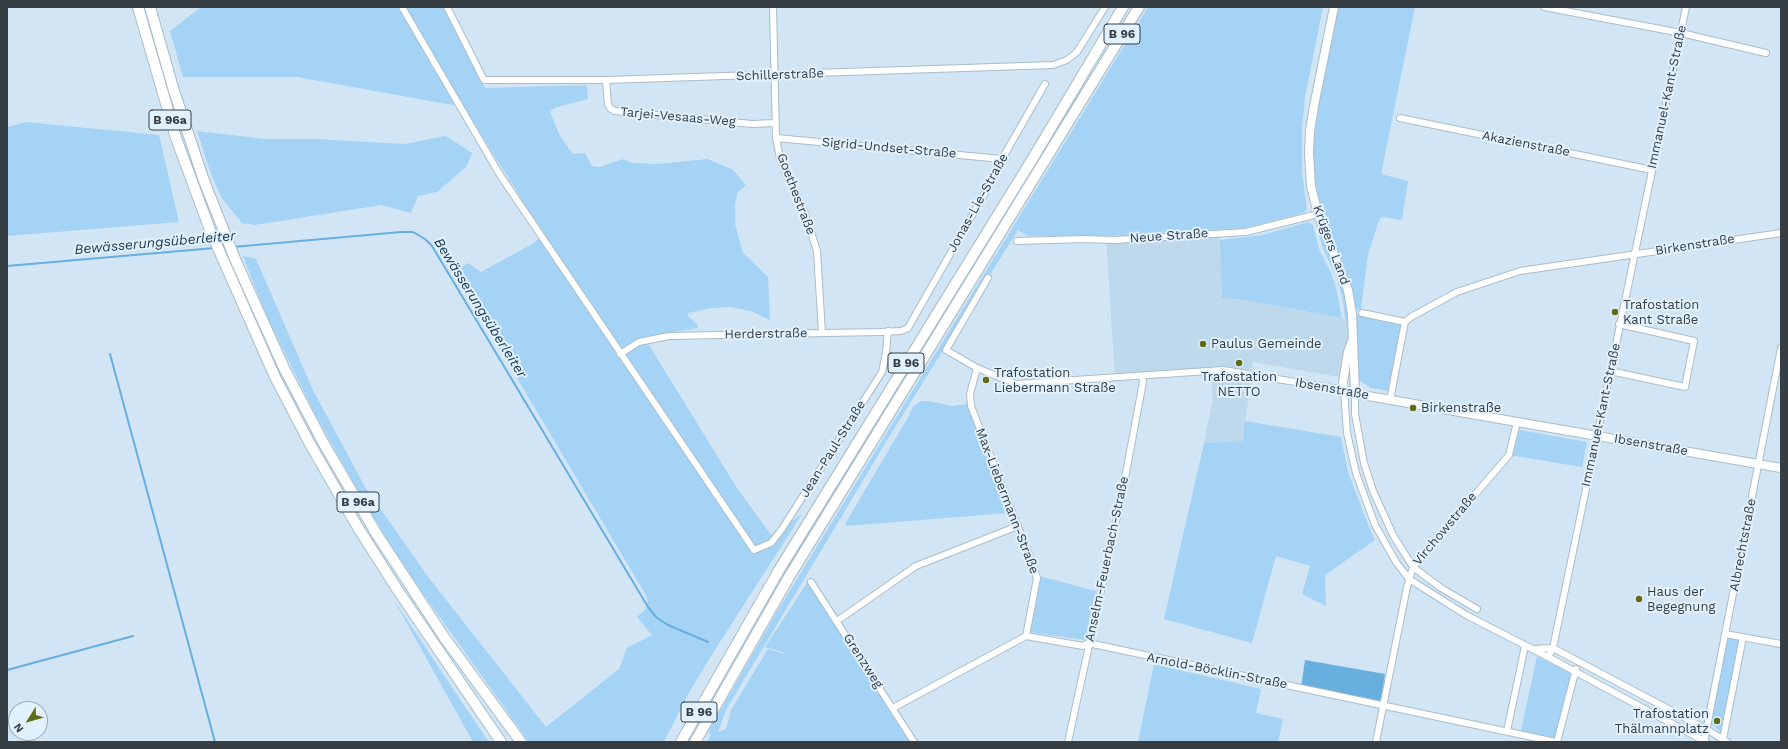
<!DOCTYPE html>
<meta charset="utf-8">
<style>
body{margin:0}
#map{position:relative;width:1788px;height:749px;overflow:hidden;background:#d1e5f4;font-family:"Work Sans",sans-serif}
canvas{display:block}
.frame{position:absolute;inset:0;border:8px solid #363e44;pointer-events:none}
.north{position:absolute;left:8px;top:701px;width:40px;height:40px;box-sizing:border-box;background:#e1f1fe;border:1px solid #9da9b4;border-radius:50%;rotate:233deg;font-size:11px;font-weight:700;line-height:16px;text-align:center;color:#363e44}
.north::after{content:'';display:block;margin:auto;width:14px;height:18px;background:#606c14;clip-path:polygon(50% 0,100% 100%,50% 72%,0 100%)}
</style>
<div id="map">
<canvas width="1788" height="749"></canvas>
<div class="frame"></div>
<div class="north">N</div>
</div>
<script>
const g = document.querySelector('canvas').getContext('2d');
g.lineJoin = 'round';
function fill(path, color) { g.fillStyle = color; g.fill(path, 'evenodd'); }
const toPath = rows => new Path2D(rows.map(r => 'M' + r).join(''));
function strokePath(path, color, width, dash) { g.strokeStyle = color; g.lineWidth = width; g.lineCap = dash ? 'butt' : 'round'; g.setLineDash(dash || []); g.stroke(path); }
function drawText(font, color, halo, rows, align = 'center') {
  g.font = font + ' "Work Sans",sans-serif'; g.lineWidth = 4; g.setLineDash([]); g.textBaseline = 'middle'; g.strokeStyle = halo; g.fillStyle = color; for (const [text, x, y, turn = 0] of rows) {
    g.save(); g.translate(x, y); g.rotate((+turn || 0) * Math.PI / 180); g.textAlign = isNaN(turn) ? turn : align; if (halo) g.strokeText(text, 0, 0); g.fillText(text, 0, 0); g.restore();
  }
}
const built = toPath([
 [1220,230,1222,298,1244,300,1357,321,1358,380,1253,362,1243,441,1204,443,1213,398,1210,370,1115,378,1106,236]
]);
const green = toPath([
 [201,7,447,7,485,88,587,85,588,99,554,108,550,112,560,136,573,154,585,153,592,166,600,167,622,159,633,163,658,164,708,159,733,170,746,185,738,192,735,204,735,224,743,253,768,277,770,320,751,311,730,307,711,308,688,313,688,316,698,325,698,328,644,337,737,488,771,535,802,514,713,653,688,694,664,742,529,742,402,564,358,491,316,416,265,313,243,256,256,259,312,388,365,487,429,578,546,727,619,669,627,648,652,635,637,617,648,607,647,597,454,272,468,263,481,272,532,244,544,235,464,107,297,77,183,77,170,31],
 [1148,7,1323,7,1305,97,1302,128,1302,171,1307,210,1303,213,1245,228,1106,236,1028,236,1018,230,889,437,726,710,718,732,726,729,731,710,768,649,787,655,782,652,765,647,811,577,811,582,914,742,707,742,711,735,708,732,778,610],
 [1338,7,1415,7,1381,174,1408,181,1402,220,1381,217,1378,223,1368,255,1361,309,1355,310,1350,281,1322,215,1316,190,1313,162,1314,125],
 [26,122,159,135,179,222,7,236,7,127],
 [197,131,265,139,317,139,404,144,446,136,472,153,466,167,437,192,418,196,411,213,381,205,255,225,242,223,223,200,212,177],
 [1315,221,1334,263,1345,291,1349,319,1345,319,1343,300,1337,278,1323,249],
 [1308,222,1313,225,1319,249,1331,273,1336,288,1342,318,1244,300,1222,298,1220,240,1263,235],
 [1356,315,1400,322,1403,326,1388,391,1371,388,1359,380],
 [921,401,928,401,952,406,969,404,1007,513,847,526,845,524,910,414,913,407],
 [1245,421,1341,437,1348,472,1369,527,1375,540,1325,575,1326,606,1302,594,1310,566,1276,556,1252,643,1164,619,1204,443,1243,441],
 [1515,429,1587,442,1582,467,1509,455],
 [1039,576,1096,591,1085,640,1028,632],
 [394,600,461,701,489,742,473,742],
 [1726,635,1742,638,1722,733,1709,721],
 [1537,656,1572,674,1556,739,1521,731],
 [1154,664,1261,689,1256,713,1283,719,1278,742,1138,742]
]);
const water = toPath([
 [1305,660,1385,674,1380,704,1301,688]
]);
const stream = toPath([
 [233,247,401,232,413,232,425,239,432,246,648,607,657,618,668,625,708,642],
 [7,266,215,248],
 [110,354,215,742],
 [7,670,133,636]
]);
const minor = toPath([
 [402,7,500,175,754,550,771,543,782,529,882,372,886,353,888,331],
 [447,7,484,80,606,80,1053,65,1067,60,1077,52,1105,7],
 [773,7,776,138,780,158,805,214,817,251,822,333],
 [1544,7,1681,33,1766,53],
 [606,80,608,104,610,108,614,111,752,124,775,123],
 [1400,118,1652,170],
 [776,138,1002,159],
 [1017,241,1084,239,1114,240,1246,232,1318,214],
 [988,278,946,350,977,368,1016,384,1223,370,1344,390,1347,433,1356,473,1375,525,1396,562,1409,579,1466,615,1548,657,1706,742],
 [1362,313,1405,322],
 [620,354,639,342,669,336,880,332,901,331,908,328,990,184,1002,159,1045,84],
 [977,368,970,394,971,406,1029,555,1037,578,1026,636],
 [1610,371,1685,387,1694,341,1619,324],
 [1355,392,1355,414,1364,463,1373,491,1393,535,1413,567,1441,588,1477,609],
 [1390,400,1405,322,1411,317,1457,292,1520,271,1781,233],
 [811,582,914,742],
 [837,621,916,566,1018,526],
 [1725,634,1781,644],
 [1533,649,1553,648,1706,729,1727,742],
 [1548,657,1553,648,1686,7],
 [893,708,1026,636,1083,646,1088,643,1556,742],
 [1507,731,1525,646],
 [1723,739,1743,637],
 [1068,742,1122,494,1143,382,1142,376],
 [1376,742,1407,587,1413,567,1509,455,1517,422],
 [1557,742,1576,669],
 [1704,742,1781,348]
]);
const tertiary = toPath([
 [1334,7,1314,106,1310,131,1309,153,1311,186,1318,214,1348,290,1352,314,1355,392],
 [1352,341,1348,352,1343,382,1344,390,1368,396,1781,468]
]);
const primary = toPath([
 [138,7,176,138,210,230,275,377,310,444,357,526,397,589,501,742],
 [150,7,174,91,204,181,235,259,284,368,324,444,376,533,444,637,521,742]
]);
const trunk = toPath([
 [681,742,779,570,1033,158,1123,7],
 [695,742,789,577,1139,7]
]);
const markers = [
 [1615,312,4,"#606c14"],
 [1203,344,4,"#606c14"],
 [1239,363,4,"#606c14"],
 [986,380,4,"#606c14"],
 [1413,408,4,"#606c14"],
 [1639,599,4,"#606c14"],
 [1717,721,4,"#606c14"]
];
const shields = [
 [1122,34,36],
 [170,120,42],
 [906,363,36],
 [358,502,42],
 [699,712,36]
];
const shieldNames = [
 ["B 96",1122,34],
 ["B 96a",170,120],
 ["B 96",906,363],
 ["B 96a",358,502],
 ["B 96",699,712]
];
const streetNames = [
 ["Schillerstraße",780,75,-2],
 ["Immanuel-Kant-Straße",1667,97,-78],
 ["Tarjei-Vesaas-Weg",678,117,5],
 ["Akazienstraße",1526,144,11],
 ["Sigrid-Undset-Straße",889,148,5],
 ["Goethestraße",796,194,69],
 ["Jonas-Lie-Straße",978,203,-61],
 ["Neue Straße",1169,236,-4],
 ["Krügers Land",1331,245,70],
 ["Birkenstraße",1695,245,-9],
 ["Herderstraße",766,334,-1],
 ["Ibsenstraße",1332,389,10],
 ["Immanuel-Kant-Straße",1601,415,-78],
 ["Ibsenstraße",1651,445,10],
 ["Jean-Paul-Straße",833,449,-58],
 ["Max-Liebermann-Straße",1007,501,69],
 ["Virchowstraße",1445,529,-50],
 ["Albrechtstraße",1743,545,-79],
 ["Anselm-Feuerbach-Straße",1107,559,-78],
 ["Grenzweg",863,661,57],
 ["Arnold-Böcklin-Straße",1217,671,11]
];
const poiNames = [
 ["Trafostation",1623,305],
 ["Kant Straße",1623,320],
 ["Paulus Gemeinde",1211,344],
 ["Trafostation",994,373],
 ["Liebermann Straße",994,388],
 ["Trafostation",1239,377,"center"],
 ["NETTO",1239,392,"center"],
 ["Birkenstraße",1421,408],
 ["Haus der",1647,592],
 ["Begegnung",1647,607],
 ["Trafostation",1709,714,"right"],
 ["Thälmannplatz",1709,729,"right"]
];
const waterNames = [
 ["Bewässerungsüberleiter",155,243,-5],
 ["Bewässerungsüberleiter",480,308,58]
];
fill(built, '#bed8ec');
fill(green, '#a5d3f6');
fill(water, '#68aede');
strokePath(stream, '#68aede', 2);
strokePath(minor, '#a9bdcb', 8);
strokePath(tertiary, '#a9bdcb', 10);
strokePath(primary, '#a9bdcb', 12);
strokePath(trunk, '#a9bdcb', 12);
strokePath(minor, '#fff', 6);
strokePath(tertiary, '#fff', 8);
strokePath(primary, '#fff', 10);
strokePath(trunk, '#fff', 10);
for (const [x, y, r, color] of markers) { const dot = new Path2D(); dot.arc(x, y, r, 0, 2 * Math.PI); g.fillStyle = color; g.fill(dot); strokePath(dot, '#e1f1fe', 1.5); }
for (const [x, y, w] of shields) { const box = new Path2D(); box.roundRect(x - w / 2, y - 10, w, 20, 3); g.fillStyle = '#e1f1fe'; g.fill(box); strokePath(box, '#363e44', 1); }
drawText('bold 12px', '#363e44', null, shieldNames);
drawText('13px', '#363e44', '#e1f1fe', streetNames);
drawText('13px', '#363e44', '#e1f1fe', poiNames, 'left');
drawText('italic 14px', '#19384c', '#e1f1fe', waterNames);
</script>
